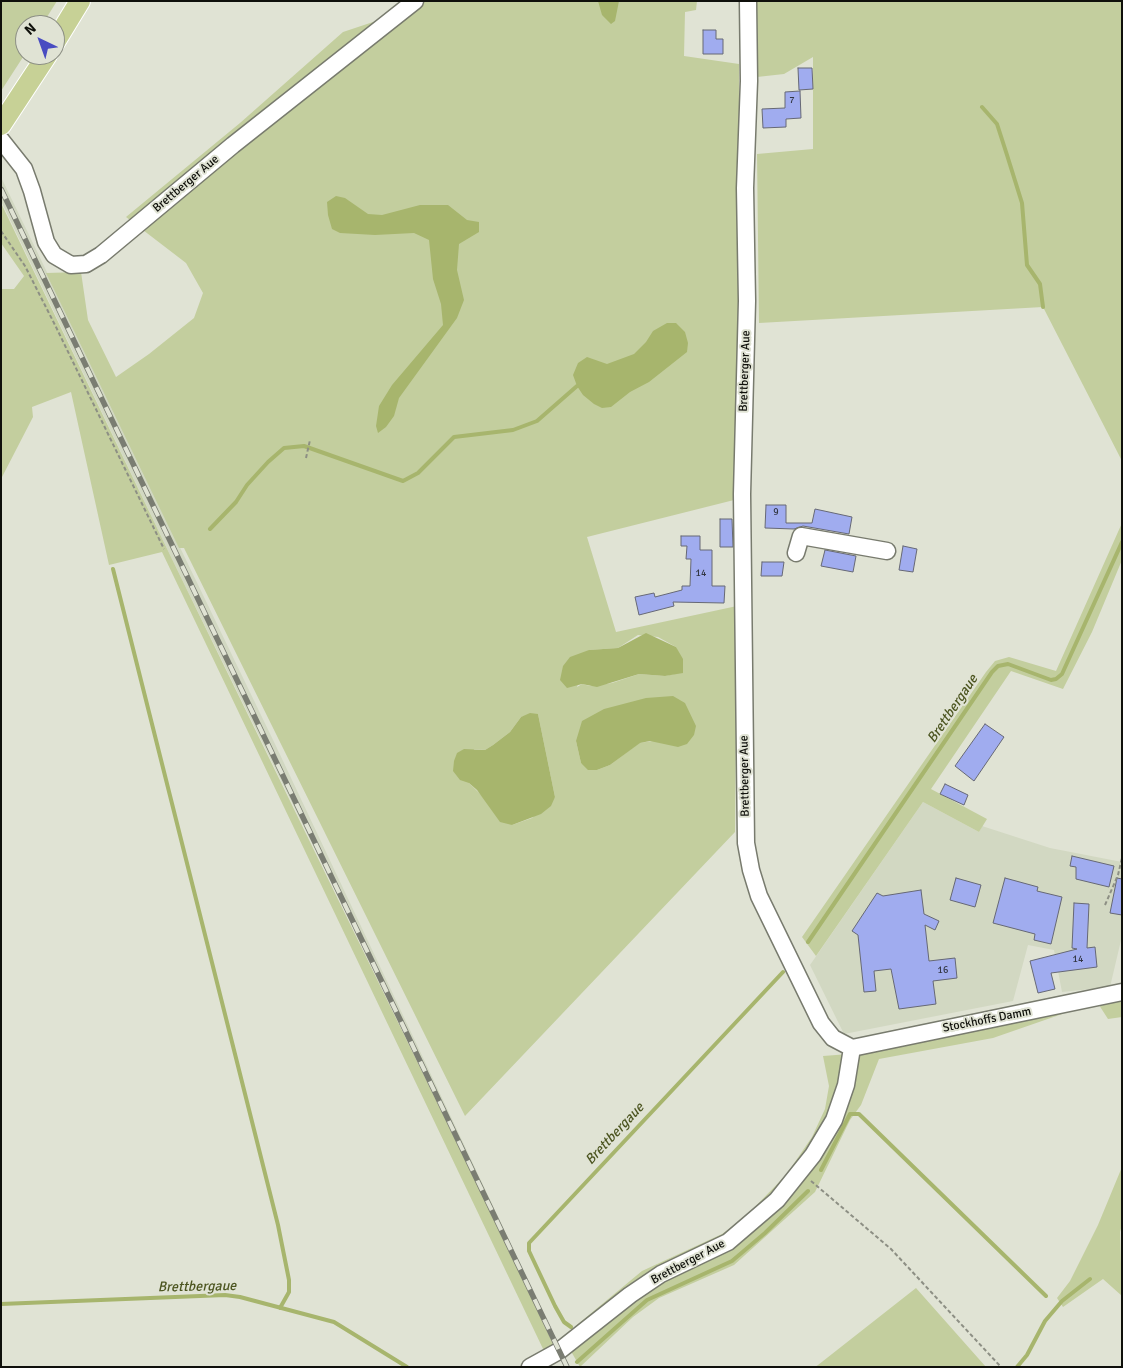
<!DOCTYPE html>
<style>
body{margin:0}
#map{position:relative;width:1123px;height:1368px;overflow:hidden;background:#e0e3d4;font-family:Signika,sans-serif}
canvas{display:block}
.frame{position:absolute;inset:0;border:2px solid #0f100b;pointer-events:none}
.north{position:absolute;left:15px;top:15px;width:50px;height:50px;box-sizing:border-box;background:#e0e3d4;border:1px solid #8c8f84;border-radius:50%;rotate:318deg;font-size:14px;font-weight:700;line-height:20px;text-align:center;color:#0f100b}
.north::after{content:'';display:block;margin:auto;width:18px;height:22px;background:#494cc1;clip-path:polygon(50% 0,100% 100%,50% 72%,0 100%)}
</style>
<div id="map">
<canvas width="1123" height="1368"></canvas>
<div class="frame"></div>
<div class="north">N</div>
</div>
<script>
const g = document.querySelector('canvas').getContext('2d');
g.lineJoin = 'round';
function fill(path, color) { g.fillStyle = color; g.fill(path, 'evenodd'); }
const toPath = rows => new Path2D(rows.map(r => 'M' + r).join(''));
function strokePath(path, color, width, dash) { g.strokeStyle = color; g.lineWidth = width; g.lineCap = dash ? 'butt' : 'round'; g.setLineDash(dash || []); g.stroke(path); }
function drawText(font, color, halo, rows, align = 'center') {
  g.font = font + ' Signika,sans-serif'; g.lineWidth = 4; g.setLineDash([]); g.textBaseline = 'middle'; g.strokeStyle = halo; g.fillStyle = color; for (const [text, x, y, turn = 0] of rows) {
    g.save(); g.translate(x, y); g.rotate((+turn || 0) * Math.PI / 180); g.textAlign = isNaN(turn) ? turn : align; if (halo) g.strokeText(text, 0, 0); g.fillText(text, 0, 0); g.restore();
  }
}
const built = toPath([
 [1,177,275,744,569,1367,564,1367,395,1012,171,557,1,201],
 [923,802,979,832,982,826,1050,848,1122,862,1122,936,1110,987,1062,992,1054,950,1028,945,1013,1001,844,1034,810,965]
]);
const green = toPath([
 [1,1,57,1,42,25,25,25,25,54,1,91],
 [424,1,697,1,696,10,685,12,684,56,739,64,740,305,734,500,587,537,616,632,737,606,735,832,465,1116,184,548,179,548,46,273,81,272,88,320,116,377,149,354,194,318,203,293,186,263,126,217,240,123,343,32,382,19,390,26],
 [638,635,658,637,676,647,683,672,665,676,639,674,612,683,590,686,582,684,577,687,589,650,618,648],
 [538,714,555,797,532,818,512,825,469,783,474,749,485,750,493,745,510,732,521,717],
 [694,735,639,743,610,765,597,770,581,763,576,741],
 [756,1,1122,1,1122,461,1043,307,759,323,757,154,813,149,813,57,784,74,757,77],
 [1,203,171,557,512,1256,555,1348,545,1353,162,552,109,565,71,392,32,407,33,417,1,479,1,289,14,289,24,276,1,243],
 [1122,523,1122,560,1092,632,1063,689,1011,671,931,789,987,819,979,832,923,802,816,956,802,937,986,672,995,661,1009,657,1056,671],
 [1122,1000,1122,1017,1108,1019,1099,1005],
 [1065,1013,993,1038,879,1059,861,1105,850,1120,815,1192,734,1265,659,1298,633,1317,580,1367,564,1339,578,1324,642,1271,722,1234,745,1217,786,1175,812,1137,825,1109,829,1086,823,1056,862,1053],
 [1122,1167,1122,1225,1120,1232,1122,1296,1103,1279,1063,1307,1057,1298,1070,1281,1098,1225],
 [916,1288,986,1367,815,1367,818,1365]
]);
const water = toPath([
 [598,1,619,1,615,21,611,24,602,15],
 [336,196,345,198,368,214,382,215,420,205,448,205,467,220,479,222,479,232,459,244,457,270,464,300,457,318,399,398,394,416,386,427,378,433,376,426,379,406,392,385,443,325,441,304,433,279,429,240,414,233,375,235,340,233,332,229,328,215,327,202],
 [667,323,676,323,685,332,688,343,687,352,649,382,630,392,611,407,602,408,594,404,583,395,577,386,573,375,578,363,587,357,607,364,634,354,646,342,653,331],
 [646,633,676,647,683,659,683,673,665,676,639,674,597,687,582,684,567,688,560,680,563,666,570,657,589,650,618,648],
 [673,696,685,703,696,726,694,735,687,744,678,747,650,741,640,743,610,765,597,770,588,770,581,763,576,741,582,721,604,709,646,698],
 [530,713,538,714,555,797,551,806,541,814,512,825,500,822,477,790,469,783,460,780,453,771,454,761,457,753,464,749,485,750,493,745,510,732,521,717]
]);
const stream = toPath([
 [982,107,997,124,1007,155,1022,203,1027,265,1040,284,1043,307],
 [210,529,236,502,247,485,268,462,284,448,304,446,403,481,418,473,454,437,513,430,537,421,577,386],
 [113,569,278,1225,289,1280,289,1292,280,1308],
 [808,942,992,672,998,666,1008,664,1051,680,1056,679,1062,674,1122,542],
 [821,1170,850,1114,859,1114,1046,1296],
 [1,1304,225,1295,240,1297,334,1322,407,1367],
 [571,1327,564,1322,555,1306,529,1251,529,1243,783,972],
 [577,1362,647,1300,732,1261,765,1233,808,1191],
 [1017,1367,1027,1355,1045,1321,1062,1301,1090,1279]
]);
const building = toPath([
 [703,30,716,30,716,39,723,39,723,54,703,54,703,30],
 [798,68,812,68,813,89,799,90,798,68],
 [800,91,801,118,786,119,786,127,763,128,762,109,785,108,785,92,800,91],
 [766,505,786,505,786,523,812,523,815,509,852,517,849,534,803,526,794,529,765,528,766,505],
 [720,519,732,519,733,547,720,547,720,519],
 [681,536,700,536,700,550,712,550,712,586,725,586,724,603,673,602,674,606,639,615,635,597,654,593,655,597,682,590,682,586,690,586,691,559,686,559,687,546,681,546,681,536],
 [903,546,917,549,913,572,899,570,903,546],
 [825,550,856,556,853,572,821,566,825,550],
 [762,562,784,562,782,576,761,576,762,562],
 [985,724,1004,737,974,781,955,766,985,724],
 [945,784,968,795,964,805,940,794,945,784],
 [1072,856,1114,866,1109,887,1076,879,1076,867,1070,866,1072,856],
 [956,878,981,885,975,907,950,900,956,878],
 [1005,878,1038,887,1037,891,1062,897,1051,944,1034,940,1035,934,993,923,1005,878],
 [1117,878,1122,879,1122,915,1110,913,1117,878],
 [921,890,924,914,939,921,935,930,925,925,929,961,955,958,957,978,933,981,936,1004,899,1009,891,969,874,971,876,991,864,992,858,935,852,931,877,893,883,896,921,890],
 [1074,903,1089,904,1087,948,1095,947,1097,967,1051,973,1055,989,1038,993,1030,961,1077,949,1072,948,1074,903]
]);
const path = toPath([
 [1,231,25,266,55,325,164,549],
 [306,458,310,440],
 [1105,905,1118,875,1122,858],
 [811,1181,891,1249,1001,1367]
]);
const minor = toPath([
 [748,1,749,81,745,188,747,301,742,494,746,843,751,870,759,896,821,1023,833,1038,852,1048],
 [1,140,24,169,32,191,46,242,54,255,71,265,86,264,101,255,233,145,415,1],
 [796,553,801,536,887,551],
 [852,1048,1122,992],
 [530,1367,559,1351,630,1295,661,1274,728,1242,777,1200,813,1155,834,1120,846,1085,852,1048]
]);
const major = toPath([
 [55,42,80,1],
 [1,125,47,55]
]);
const rail = toPath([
 [1,189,567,1367]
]);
const numberNames = [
 ["7",792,100],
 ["9",776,512],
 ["14",701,573],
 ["14",1078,959],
 ["16",943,970]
];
const streetNames = [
 ["Brettberger Aue",186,184,-40],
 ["Brettberger Aue",745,371,-88],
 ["Brettberger Aue",745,776,-91],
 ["Stockhoffs Damm",987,1020,-11],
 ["Brettberger Aue",688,1262,-28]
];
const waterNames = [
 ["Brettbergaue",953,709,-56],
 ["Brettbergaue",615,1134,-47],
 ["Brettbergaue",197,1287,-1]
];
fill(built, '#d2d8c2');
fill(green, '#c3ce9e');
fill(water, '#a7b56d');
strokePath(stream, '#a7b56d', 4);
fill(building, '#a0acef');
strokePath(building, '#666875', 1);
strokePath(minor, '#787b6e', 19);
strokePath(major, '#fff', 22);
strokePath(path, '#8d8f84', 2, [4, 2.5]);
strokePath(minor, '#fff', 16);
strokePath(major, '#c7d196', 20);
strokePath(rail, '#7a7d72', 5.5);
strokePath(rail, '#e0e3d4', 4, [11]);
drawText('10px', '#333744', null, numberNames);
drawText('12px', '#0f100b', '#e0e3d4', streetNames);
drawText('italic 14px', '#4c5520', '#e0e3d4', waterNames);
</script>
